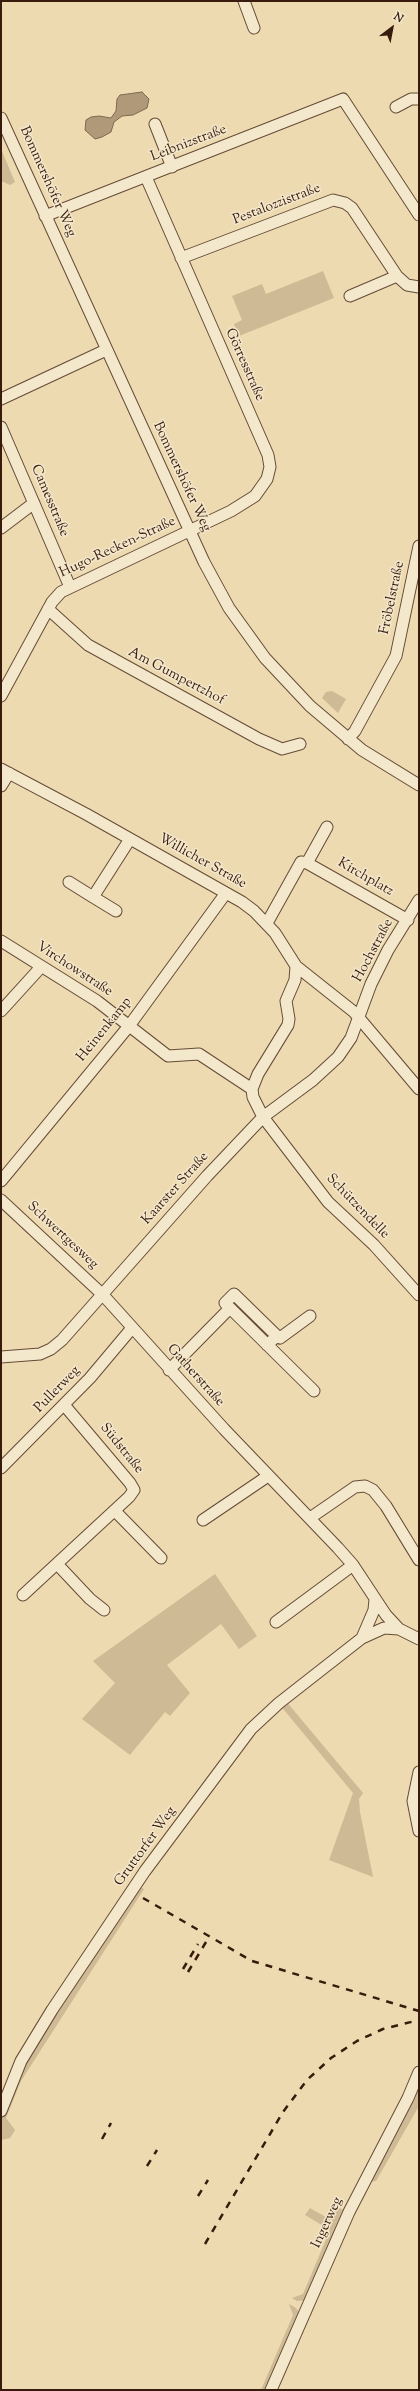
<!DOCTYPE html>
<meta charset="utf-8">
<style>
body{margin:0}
#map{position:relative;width:420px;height:2391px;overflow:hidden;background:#eddab0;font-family:"Sorts Mill Goudy",serif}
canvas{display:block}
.frame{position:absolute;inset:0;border:2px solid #381b0d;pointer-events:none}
.north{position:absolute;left:372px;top:8px;width:40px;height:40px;-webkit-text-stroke:3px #f3e7cc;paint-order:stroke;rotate:32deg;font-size:11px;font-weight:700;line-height:16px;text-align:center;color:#381b0d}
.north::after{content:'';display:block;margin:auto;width:14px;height:18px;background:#381b0d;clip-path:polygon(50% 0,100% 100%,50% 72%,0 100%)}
</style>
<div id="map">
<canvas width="420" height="2391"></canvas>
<div class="frame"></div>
<div class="north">N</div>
</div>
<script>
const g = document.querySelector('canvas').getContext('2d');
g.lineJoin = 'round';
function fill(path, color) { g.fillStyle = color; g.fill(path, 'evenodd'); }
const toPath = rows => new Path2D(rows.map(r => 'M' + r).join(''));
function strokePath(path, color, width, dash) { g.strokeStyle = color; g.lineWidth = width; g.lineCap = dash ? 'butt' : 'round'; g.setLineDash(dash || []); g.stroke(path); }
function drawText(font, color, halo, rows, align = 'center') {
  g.font = font + ' "Sorts Mill Goudy",serif'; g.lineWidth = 3; g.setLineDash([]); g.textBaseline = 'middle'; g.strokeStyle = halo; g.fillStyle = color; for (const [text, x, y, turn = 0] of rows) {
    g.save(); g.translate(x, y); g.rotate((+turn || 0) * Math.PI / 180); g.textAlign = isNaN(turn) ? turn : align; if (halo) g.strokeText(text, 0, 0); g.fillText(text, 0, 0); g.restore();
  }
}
const green = toPath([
 [1,149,15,182,10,185,1,181],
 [323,271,334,298,239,336,234,324,242,320,232,296,262,284,266,294],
 [332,691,346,699,338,713,322,698,326,692],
 [215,1574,257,1636,239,1649,221,1624,167,1665,190,1693,170,1716,165,1712,130,1755,82,1719,115,1683,93,1661],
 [285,1700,363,1793,359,1799,360,1812,373,1877,329,1860,353,1793,279,1704],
 [137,1885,144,1889,21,2081,6,2118,15,2130,10,2138,1,2140,1,2113,22,2061],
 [419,2074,419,2106,376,2181,370,2182],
 [336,2207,348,2211,308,2300,297,2301,292,2298,303,2294,330,2230,305,2215,310,2208,331,2220,333,2215,331,2209],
 [289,2304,296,2308,300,2313,269,2390,261,2390,293,2315]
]);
const water = toPath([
 [142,92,149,99,147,108,133,115,122,116,114,122,111,132,102,137,95,139,85,130,86,120,91,117,99,116,111,118,116,111,117,99,120,95,142,92]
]);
const street = toPath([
 [244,1,254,28],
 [396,107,411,99,419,99],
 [1,118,204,562,229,608,265,658,310,706,362,750,419,785],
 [155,124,172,167],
 [45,216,343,99,419,215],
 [181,258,333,200,345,203,352,208,397,276,407,285,419,287],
 [350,296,397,276],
 [1,399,106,350],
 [1,427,70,587],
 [1,528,34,503],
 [48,609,88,645,259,739,282,749,300,744],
 [1,696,52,602,61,592,231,511,255,496,267,479,270,467,268,455,146,177],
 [348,739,355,731,396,656,419,546],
 [1,769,86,814,242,902,254,911,275,933,296,966,354,1012,419,1089],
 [1,786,9,773],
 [307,863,408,920],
 [69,882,93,897,130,839],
 [93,897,116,911],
 [267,923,301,862,307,863,327,827],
 [1,941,97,1001,168,1056,199,1054,252,1089],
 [296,966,295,980,286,1001,289,1019,288,1025,258,1074,252,1089,253,1097,263,1117,328,1202,374,1245,419,1295],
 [1,1011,41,967],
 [1,1181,129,1026,226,893],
 [1,1200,103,1295,224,1429,338,1548,353,1565,386,1615,399,1629,419,1639],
 [277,1336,280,1338,310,1316],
 [267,1345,277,1336,234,1294,225,1303,230,1308,314,1391],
 [1,1357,40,1354,51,1349,62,1340,207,1176,263,1117,313,1080,338,1057,351,1038,371,984,388,950,419,900],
 [169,1370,230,1308],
 [1,1468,90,1378,132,1328],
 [115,1511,161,1558],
 [310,1518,355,1487,365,1486,373,1490,386,1506,419,1560],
 [203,1520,268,1476],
 [57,1564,90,1599,104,1610],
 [23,1595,129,1497,134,1490,130,1483,65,1406],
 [276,1622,353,1565],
 [362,1638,374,1610,375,1599],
 [419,1772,413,1801,419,1831],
 [1,2111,21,2061,52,2010,145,1871,251,1729,279,1703,362,1638,384,1628,399,1629],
 [271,2390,349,2212,408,2098,419,2072]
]);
const rail = toPath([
 [143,1898,252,1961,419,2011],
 [183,1969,198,1944],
 [188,1972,209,1937],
 [102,2139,111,2123],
 [147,2166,157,2150],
 [198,2196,208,2180],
 [205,2244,283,2112,307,2080,331,2058,357,2041,383,2029,419,2020]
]);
const streetNames = [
 ["Leibnizstraße",189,144,-21],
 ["Bommershöfer Weg",47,182,66],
 ["Pestalozzistraße",277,205,-21],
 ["Görresstraße",244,365,66],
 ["Bommershöfer Weg",181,477,65],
 ["Camesstraße",49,501,67],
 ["Hugo-Recken-Straße",118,548,-25],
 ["Fröbelstraße",393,598,-78],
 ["Am Gumpertzhof",176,677,28],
 ["Willicher Straße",202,862,29],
 ["Kirchplatz",365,878,30],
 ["Hochstraße",374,951,-62],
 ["Virchowstraße",74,970,33],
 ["Heinenkamp",105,1030,-51],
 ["Kaarster Straße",176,1189,-48],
 ["Schützendelle",357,1207,46],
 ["Schwertgesweg",62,1236,43],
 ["Gatherstraße",195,1376,48],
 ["Pullerweg",58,1390,-46],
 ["Südstraße",121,1449,51],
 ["Gruttorfer Weg",146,1847,-54],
 ["Ingerweg",328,2223,-65]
];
fill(green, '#ceba94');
fill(water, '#af9979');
strokePath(water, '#7f674e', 1);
strokePath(street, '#654b36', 13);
strokePath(street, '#f3e7cc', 11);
strokePath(rail, '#381b0d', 2.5, [7, 7]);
drawText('14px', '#381b0d', '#f3e7cc', streetNames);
</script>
